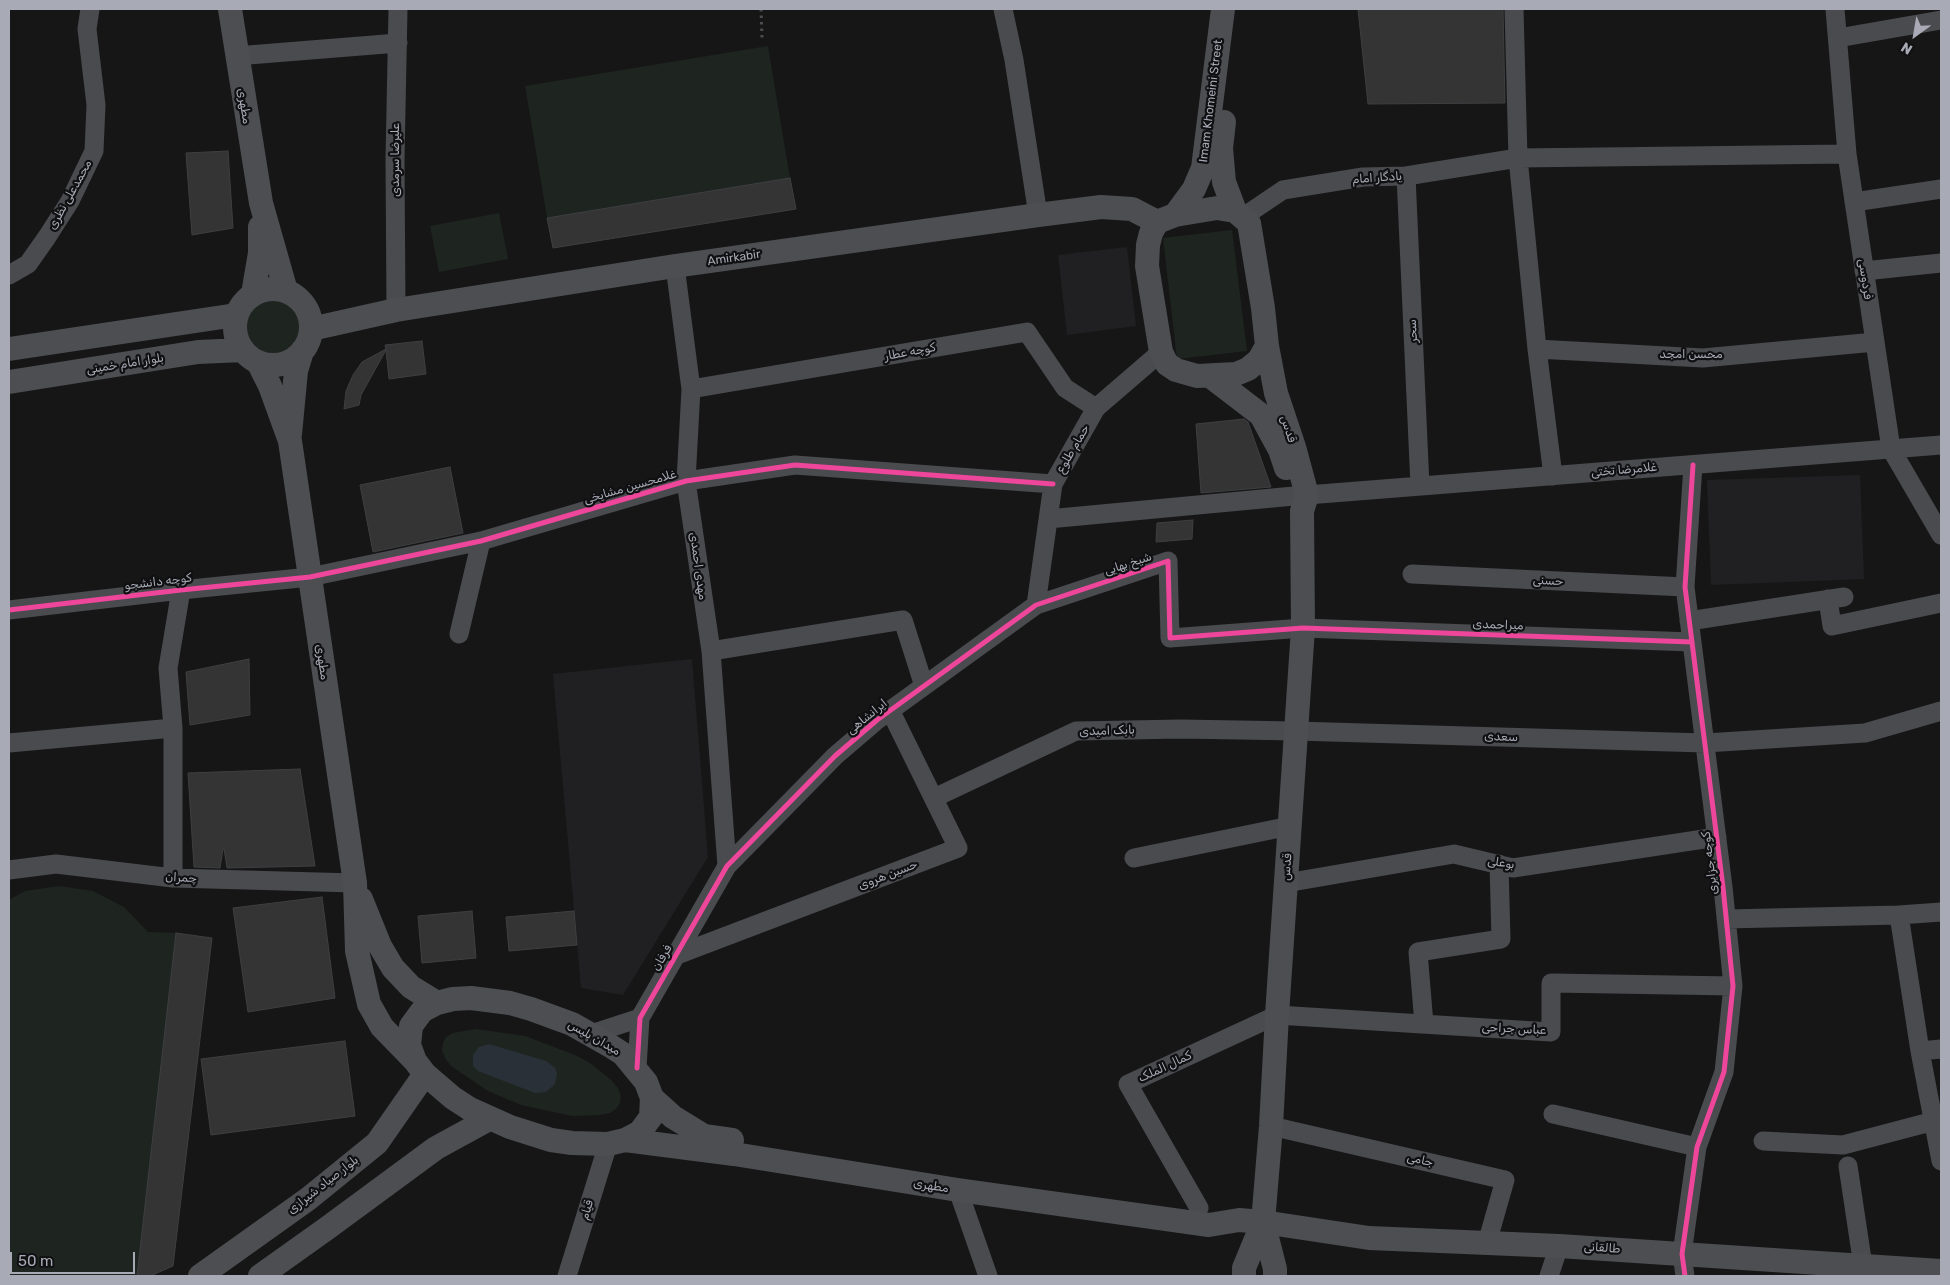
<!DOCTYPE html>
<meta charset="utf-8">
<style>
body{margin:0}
#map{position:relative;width:1950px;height:1285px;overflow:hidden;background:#161616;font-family:Rubik,sans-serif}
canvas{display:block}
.frame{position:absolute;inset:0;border:10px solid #a8abb6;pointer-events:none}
.north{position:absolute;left:1890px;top:10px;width:50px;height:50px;-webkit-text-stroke:4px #101012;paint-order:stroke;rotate:212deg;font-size:14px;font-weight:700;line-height:20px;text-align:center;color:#a8abb6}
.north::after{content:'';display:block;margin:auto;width:18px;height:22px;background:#a8abb6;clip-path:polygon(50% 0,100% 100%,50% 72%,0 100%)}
.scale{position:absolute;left:10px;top:1252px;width:125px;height:22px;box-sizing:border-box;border:2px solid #a8abb6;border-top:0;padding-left:6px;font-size:15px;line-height:18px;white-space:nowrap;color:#a8abb6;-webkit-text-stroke:4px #101012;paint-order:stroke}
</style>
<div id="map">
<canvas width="1950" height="1285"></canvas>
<div class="frame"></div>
<div class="north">N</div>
<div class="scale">50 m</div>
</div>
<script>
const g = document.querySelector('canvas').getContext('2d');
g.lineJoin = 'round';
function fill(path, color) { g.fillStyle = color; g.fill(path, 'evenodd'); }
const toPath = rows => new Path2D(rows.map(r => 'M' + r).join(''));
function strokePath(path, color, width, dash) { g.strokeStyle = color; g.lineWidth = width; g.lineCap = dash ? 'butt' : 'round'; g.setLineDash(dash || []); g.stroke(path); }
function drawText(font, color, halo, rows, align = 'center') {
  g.font = font + ' Rubik,Cairo,sans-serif'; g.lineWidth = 4.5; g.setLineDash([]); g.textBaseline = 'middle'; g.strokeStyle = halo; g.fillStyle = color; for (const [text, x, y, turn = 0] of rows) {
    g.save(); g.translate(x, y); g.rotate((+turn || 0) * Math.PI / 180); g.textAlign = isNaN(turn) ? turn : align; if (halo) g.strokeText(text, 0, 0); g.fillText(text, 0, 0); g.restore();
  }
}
const built = toPath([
 [1127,247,1136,326,1067,335,1058,255],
 [1860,475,1864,579,1711,585,1707,480],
 [692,659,708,857,623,995,581,988,553,674]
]);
const green = toPath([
 [768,46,790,178,547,218,525,86],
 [499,213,508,259,439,272,430,226],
 [1232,230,1247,351,1177,359,1163,238],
 '243 325a29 29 0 1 1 58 0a29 29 0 1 1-58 0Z',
 [59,886,93,891,124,907,148,932,176,933,137,1276,9,1276,9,900,25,891],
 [476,1029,525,1036,575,1055,590,1063,611,1080,618,1088,621,1096,620,1103,617,1108,610,1113,599,1115,572,1116,521,1105,488,1091,451,1066,445,1058,442,1050,443,1043,446,1037,453,1033]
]);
const water = toPath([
 [489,1044,546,1061,555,1068,557,1073,555,1084,546,1092,535,1093,478,1071,473,1066,473,1055,479,1047]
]);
const building = toPath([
 [1358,9,1503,9,1505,103,1368,104,1358,9],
 [228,151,233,228,192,235,186,153,228,151],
 [790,178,796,209,553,248,547,218,790,178],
 [422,341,426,374,389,379,386,350,361,395,359,405,344,409,346,391,353,375,362,362,386,349,385,345,422,341],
 [1244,419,1248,422,1271,487,1201,493,1196,424,1244,419],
 [450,467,463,533,373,552,360,485,450,467],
 [1193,520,1192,539,1156,542,1157,523,1193,520],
 [249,659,250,715,190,725,186,672,249,659],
 [300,769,315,866,227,868,224,849,223,849,220,868,194,867,188,773,300,769],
 [322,897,335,998,248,1012,233,908,322,897],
 [472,911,476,958,422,963,418,916,472,911],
 [574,911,577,945,509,951,506,917,574,911],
 [176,933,212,938,173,1266,150,1276,137,1276,176,933],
 [345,1041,355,1116,211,1135,201,1059,345,1041]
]);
const path = toPath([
 [761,9,762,38]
]);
const minor = toPath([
 [1003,9,1014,60,1038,215],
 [1514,9,1518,158,1537,349,1553,476],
 [1835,9,1847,154,1891,449,1941,535],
 [1838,38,1941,20],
 [236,56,398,43],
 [1406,176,1420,486],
 [1854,202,1941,189],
 [1243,217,1283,190,1363,177,1406,176,1518,158,1847,154],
 [675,266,691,389,686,481,711,651,727,866],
 [1864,271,1941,263],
 [9,275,28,264,47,237,70,201,94,151,96,105,87,29,90,9],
 [396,310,395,159,398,9],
 [1537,349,1703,358,1875,342],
 [691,389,1027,332,1065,388,1096,408],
 [1307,495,1941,445],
 [1048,519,1294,496],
 [1412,574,1685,587],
 [1828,599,1832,626,1941,603],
 [1036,605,1053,484,1096,408,1161,352],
 [9,610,181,590,310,577,481,541,686,481,795,465,1053,484],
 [1689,621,1844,597],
 [459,634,481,541],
 [711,651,903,620,924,686],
 [9,743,173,728],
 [934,798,1076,731,1181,729,1296,731,1705,743,1865,733,1941,711],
 [1134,858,1290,826],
 [9,870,56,864,173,878,355,883],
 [173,878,173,728,168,668,181,590],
 [1286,883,1454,854,1513,868,1717,837],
 [1899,915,1920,1051,1941,1161],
 [1726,919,1899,915,1941,912],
 [674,956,958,848,890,710],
 [1424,1024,1418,952,1501,939,1499,864],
 [591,1034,640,1018],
 [1920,1051,1941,1049],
 [637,1068,640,1018,727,866,835,756,877,720,1036,605,1168,561,1170,638,1303,628,1692,642],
 [1553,1114,1697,1147],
 [1271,1126,1505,1180,1487,1243],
 [1763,1141,1843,1145,1934,1121],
 [1848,1166,1863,1266],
 [958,1190,988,1276],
 [1199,1208,1128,1084,1277,1015,1551,1032,1551,983,1733,986],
 [567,1276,608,1144],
 [1549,1276,1559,1246],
 [1685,1276,1682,1254,1697,1147,1724,1072,1733,986,1723,887,1685,587,1693,465]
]);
const major = toPath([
 [230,9,261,203,286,291],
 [1224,122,1221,148,1224,182,1235,211],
 [1217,208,1235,211,1249,223,1263,308,1267,346,1259,360,1248,369,1236,374,1197,376,1176,370,1167,364,1161,352,1147,266,1148,245,1151,233,1157,222,1175,215,1217,208],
 [1175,215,1194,189,1203,168,1223,9],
 '235 327a38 38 0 1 1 76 0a38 38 0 1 1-76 0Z',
 [253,294,260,253,260,227],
 [311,329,396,310,675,266,1038,215,1101,207,1132,209,1157,222],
 [9,349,236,315],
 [258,362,270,386,290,441,355,883,357,951,369,1004,382,1027,415,1061],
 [1210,376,1261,415,1280,450,1286,468],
 [9,382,198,352,243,350],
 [290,434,296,371,302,351],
 [361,899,380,946,393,968,411,987,437,1003],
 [471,998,510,1003,531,1009,572,1024,609,1045,623,1054,646,1082,652,1098,651,1117,640,1132,625,1140,608,1144,572,1143,551,1140,510,1127,470,1109,453,1098,425,1074,415,1061,409,1045,411,1026,422,1011,437,1003,453,999,471,998],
 [652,1098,673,1117,704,1136,732,1140],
 [625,1140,734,1154,958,1190,1209,1225,1239,1220,1263,1222,1369,1238,1559,1246,1941,1271],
 [1263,1222,1275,1269,1275,1276],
 [200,1276,308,1199,377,1143,425,1074],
 [260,1276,326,1229,436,1148,489,1119],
 [1244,1276,1244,1268,1263,1222,1271,1126,1277,1015,1303,628,1302,511,1307,495,1294,447,1276,393,1267,346]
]);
const cycleway = toPath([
 [9,610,181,590,310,577,481,541,686,481,795,465,1053,484],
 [637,1068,640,1018,727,866,835,756,877,720,1036,605,1168,561,1170,638,1303,628,1692,642],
 [1685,1276,1682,1254,1697,1147,1724,1072,1733,986,1723,887,1685,587,1693,465]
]);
const streetNames = [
 ["Imam Khomeini Street",1211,101,-83],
 ["مطهری",244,106,81],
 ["علیرضا سرمدی",396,160,-90],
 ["یادگار امام",1377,178,-4],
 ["محمدعلی نظری",70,195,-61],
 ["Amirkabir",734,258,-8],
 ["فردوسی",1865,279,82],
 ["سحر",1413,331,-93],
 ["کوچه عطار",910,352,-10],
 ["محسن امجد",1691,355],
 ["بلوار امام خمینی",125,364,-9],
 ["قدس",1288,429,72],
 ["حمام طلوع",1073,449,-60],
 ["غلامرضا تختی",1624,470,-5],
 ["غلامحسین مشایخی",630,487,-16],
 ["شیخ بهایی",1128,564,-18],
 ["مهدی احمدی",698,566,82],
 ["حسنی",1548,581,3],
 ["کوچه دانشجو",158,582,-7],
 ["میراحمدی",1498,625,2],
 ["مطهری",322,662,82],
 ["ایرانشاهی",867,717,-39],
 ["بابک امیدی",1107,731,-2],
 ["سعدی",1501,737,2],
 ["بوعلی",1501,863,9],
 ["کوچه جزایری",1710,863,-97],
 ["قدس",1287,867,-86],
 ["حسین هروی",888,875,-21],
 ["چمران",181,878,3],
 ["فرفان",662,958,-60],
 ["عباس جراحی",1514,1029,3],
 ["میدان پلیس",594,1038,30],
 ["کمال الملک",1165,1067,-25],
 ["جامی",1420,1160,13],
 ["بلوار صیاد شیرازی",323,1185,-38],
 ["مطهری",931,1186,9],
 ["قیام",587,1210,-73],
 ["طالقانی",1602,1248,4]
];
fill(built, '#202022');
fill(green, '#1e2520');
fill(water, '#2a3037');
fill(building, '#343435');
strokePath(building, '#3e3f42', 1);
strokePath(path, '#4c4d50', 3, [2.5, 4]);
strokePath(minor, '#4a4b4f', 19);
strokePath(major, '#4c4e51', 24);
strokePath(cycleway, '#ed469a', 5);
drawText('12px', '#a8abb6', '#101012', streetNames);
</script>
